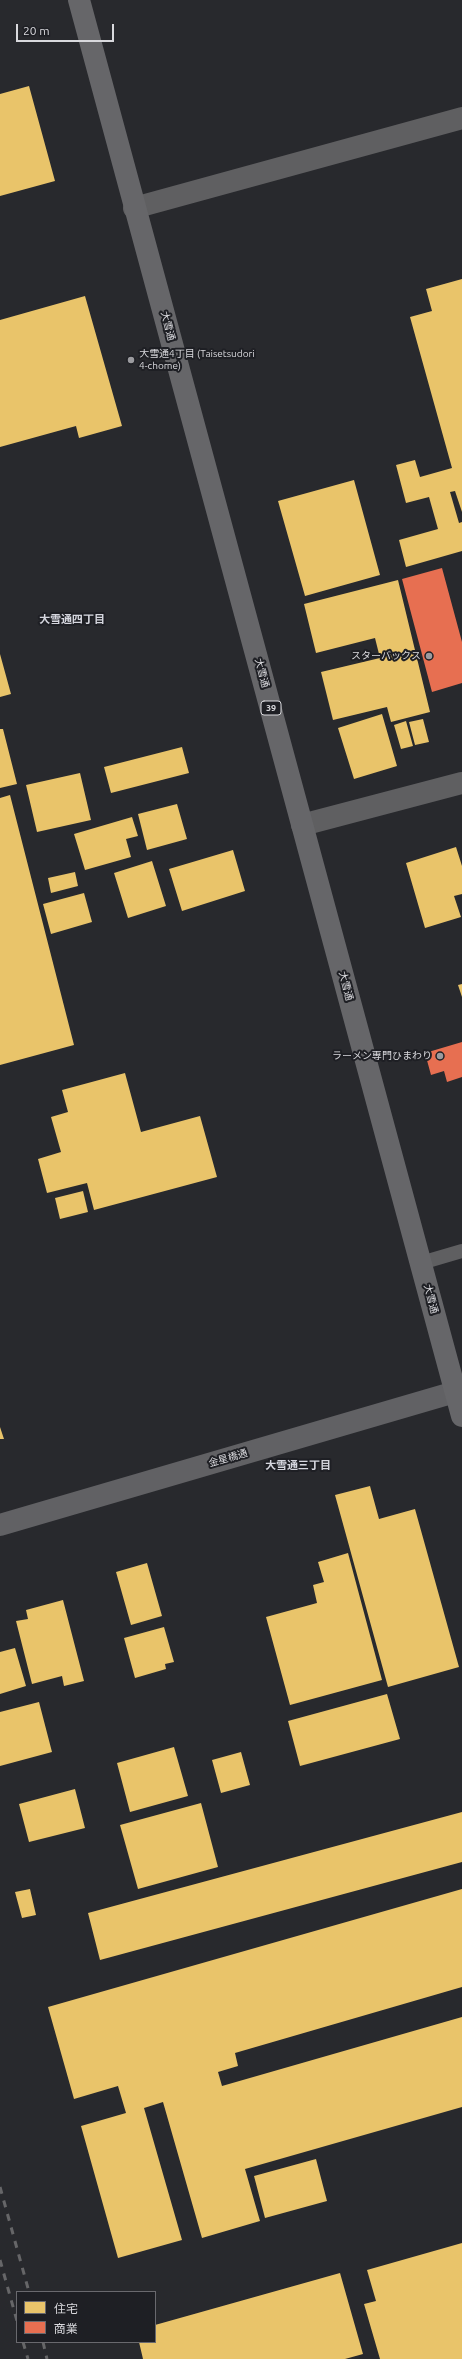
<!DOCTYPE html>
<meta charset="utf-8">
<style>
body{margin:0}
#map{position:relative;width:462px;height:2359px;overflow:hidden;background:#28292d;font-family:Ubuntu,"Noto Sans JP",sans-serif}
canvas{display:block}
.legend{position:absolute;left:16px;top:2291px;width:140px;height:52px;box-sizing:border-box;background:#1e1f24;border:1px solid #69696e;margin:0;padding:5px 7px;list-style:none;font-size:12px;color:#d9d9dd}
.legend li{display:flex;align-items:center;gap:8px;height:20px}
.legend b{width:20px;border:1px solid #69696e}
.scale{position:absolute;left:16px;top:24px;width:98px;height:18px;box-sizing:border-box;border:2px solid #d9d9dd;border-top:0;padding-left:5px;font-size:12px;line-height:14px;white-space:nowrap;color:#d9d9dd;-webkit-text-stroke:3px #1e1f24;paint-order:stroke}
</style>
<div id="map">
<canvas width="462" height="2359"></canvas>
<ul class="legend">
<li><b style="height:11px;background:#e9c46a"></b>住宅</li>
<li><b style="height:11px;background:#e76f51"></b>商業</li>
</ul>
<div class="scale">20 m</div>
</div>
<script>
const g = document.querySelector('canvas').getContext('2d');
g.lineJoin = 'round';
function fill(path, color) { g.fillStyle = color; g.fill(path, 'evenodd'); }
const toPath = rows => new Path2D(rows.map(r => 'M' + r).join(''));
function strokePath(path, color, width, dash) { g.strokeStyle = color; g.lineWidth = width; g.lineCap = dash ? 'butt' : 'round'; g.setLineDash(dash || []); g.stroke(path); }
function drawText(font, color, halo, rows, align = 'center') {
  g.font = font + ' Ubuntu,"Noto Sans JP",sans-serif'; g.lineWidth = 4; g.setLineDash([]); g.textBaseline = 'middle'; g.strokeStyle = halo; g.fillStyle = color; for (const [text, x, y, turn = 0] of rows) {
    g.save(); g.translate(x, y); g.rotate((+turn || 0) * Math.PI / 180); g.textAlign = isNaN(turn) ? turn : align; if (halo) g.strokeText(text, 0, 0); g.fillText(text, 0, 0); g.restore();
  }
}
const homes = toPath([
 [29,86,55,181,0,196,0,94],
 [462,279,462,512,455,491,450,492,459,523,462,522,462,551,406,567,399,540,438,529,429,497,406,503,396,465,415,460,420,477,452,468,410,317,432,311,426,289],
 [85,296,122,426,79,438,76,426,0,447,0,320],
 [354,480,380,575,305,596,278,501],
 [398,580,430,712,391,722,387,707,333,720,321,672,380,658,375,638,316,653,304,604],
 [0,654,11,694,0,697],
 [382,714,397,766,354,779,338,728],
 [423,719,429,742,415,745,409,722],
 [406,721,413,746,401,749,394,725],
 [0,729,3,729,17,784,0,788],
 [182,747,189,773,111,793,104,767],
 [80,773,91,820,37,832,26,785],
 [10,795,74,1045,0,1065,0,798],
 [177,804,187,839,147,850,138,814],
 [132,817,138,836,126,839,131,857,85,870,74,834],
 [456,847,462,866,462,894,454,896,461,917,425,928,406,863],
 [233,850,245,891,182,911,169,869],
 [152,861,166,906,128,918,114,873],
 [75,872,78,886,51,893,48,878],
 [84,893,92,922,51,934,43,904],
 [462,984,462,997,458,985],
 [125,1073,141,1132,200,1116,217,1177,94,1210,87,1183,47,1193,38,1159,61,1152,51,1117,68,1112,62,1090],
 [83,1191,88,1212,60,1219,55,1198],
 [0,1427,4,1439,0,1439],
 [370,1486,379,1519,415,1509,459,1667,388,1687,335,1495],
 [348,1553,382,1680,290,1705,266,1617,317,1603,313,1585,324,1582,318,1562],
 [147,1563,162,1616,131,1625,116,1572],
 [63,1600,84,1681,64,1686,62,1676,32,1684,16,1621,28,1619,26,1610],
 [164,1627,174,1662,165,1664,166,1669,135,1678,124,1638],
 [15,1648,26,1686,0,1694,0,1652],
 [387,1694,400,1739,300,1766,288,1721],
 [39,1702,52,1752,0,1766,0,1712],
 [174,1747,188,1796,130,1812,117,1763],
 [241,1752,250,1785,221,1793,212,1760],
 [75,1789,85,1828,29,1842,19,1804],
 [201,1803,218,1867,138,1889,120,1825],
 [462,1812,462,1862,100,1960,88,1913],
 [30,1889,36,1915,22,1918,15,1892],
 [462,1889,462,1987,235,2053,238,2066,218,2072,222,2086,462,2017,462,2107,245,2169,260,2221,202,2238,163,2102,144,2108,182,2240,118,2258,81,2126,126,2113,118,2086,74,2099,48,2007],
 [316,2159,327,2201,265,2218,254,2176],
 [462,2243,462,2359,380,2359,364,2304,376,2301,367,2270],
 [340,2273,363,2354,345,2359,143,2359,139,2342,155,2342,155,2325]
]);
const shops = toPath([
 [442,568,462,642,462,683,432,692,402,579],
 [462,1042,462,1077,447,1082,444,1071,431,1075,425,1053]
]);
const lane = toPath([
 [421,1263,462,1251]
]);
const street = toPath([
 [134,208,462,118],
 [302,825,462,783]
]);
const secondary = toPath([
 [0,1525,455,1392]
]);
const highway = toPath([
 [79,0,462,1416]
]);
const rail = toPath([
 [0,2187,29,2292],
 [0,2260,17,2321],
 [23,2342,28,2359],
 [43,2342,47,2359]
]);
const markers = [
 [131,360,4,"#9b9b9f"],
 [429,656,4,"#9b9b9f"],
 [440,1056,4,"#9b9b9f"]
];
const shields = [
 [271,708,20]
];
const shieldNames = [
 ["39",271,708]
];
const streetNames = [
 ["大雪通",168,326,75],
 ["大雪通",262,673,75],
 ["大雪通",346,986,75],
 ["大雪通",431,1299,75],
 ["金星橋通",228,1458,-16]
];
const poiNames = [
 ["大雪通4丁目 (Taisetsudori",139,354,"left"],
 ["4-chome)",139,366,"left"],
 ["スターバックス",421,656],
 ["ラーメン専門ひまわり",432,1056]
];
const neighbourhoodNames = [
 ["大雪通四丁目",72,619],
 ["大雪通三丁目",298,1465]
];
fill(homes, '#e9c46a');
fill(shops, '#e76f51');
strokePath(lane, '#5f5f61', 14);
strokePath(street, '#5f5f61', 22);
strokePath(secondary, '#616164', 22);
strokePath(highway, '#666669', 22);
strokePath(rail, '#666668', 3, [7, 7]);
for (const [x, y, r, color] of markers) { const dot = new Path2D(); dot.arc(x, y, r, 0, 2 * Math.PI); g.fillStyle = color; g.fill(dot); strokePath(dot, '#1e1f24', 1.5); }
for (const [x, y, w] of shields) { const box = new Path2D(); box.roundRect(x - w / 2, y - 7, w, 14, 3); g.fillStyle = '#1e1f24'; g.fill(box); strokePath(box, '#d9d9dd', 1); }
drawText('bold 9px', '#d9d9dd', null, shieldNames);
drawText('10px', '#d9d9dd', '#1e1f24', streetNames);
drawText('10px', '#d9d9dd', '#1e1f24', poiNames, 'right');
drawText('bold 11px', '#d5d6de', '#1e1f24', neighbourhoodNames);
</script>
